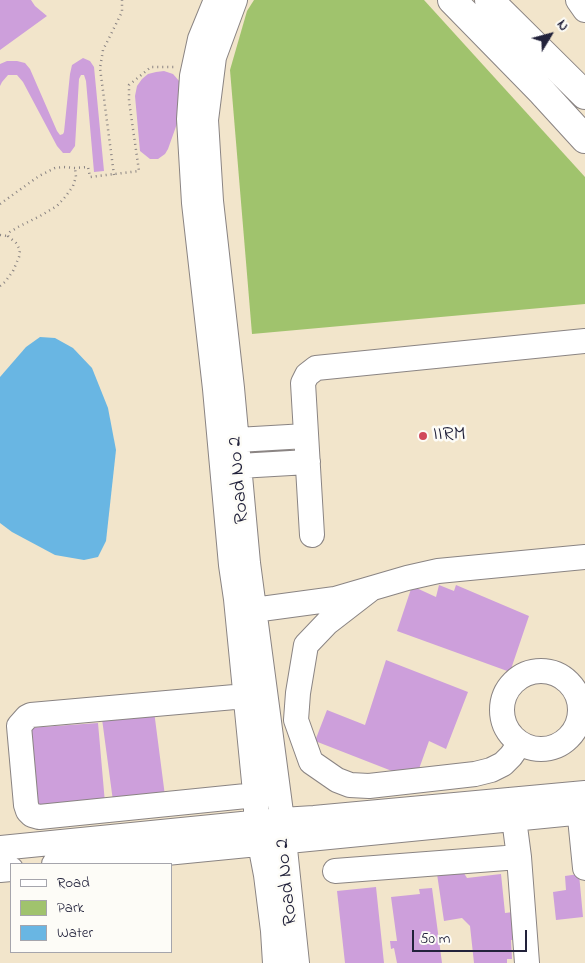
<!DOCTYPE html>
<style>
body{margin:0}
#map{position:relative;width:585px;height:963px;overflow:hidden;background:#f2e5cb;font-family:"Indie Flower",sans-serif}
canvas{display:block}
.legend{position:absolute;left:10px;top:863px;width:162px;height:90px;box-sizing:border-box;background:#fdfcf7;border:1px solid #a5a5ac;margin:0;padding:6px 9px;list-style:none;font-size:15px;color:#22223b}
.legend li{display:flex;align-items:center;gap:10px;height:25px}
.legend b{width:25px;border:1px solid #a5a5ac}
.north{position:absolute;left:525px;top:10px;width:50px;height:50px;-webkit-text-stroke:4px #fdfcf7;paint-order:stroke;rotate:53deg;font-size:14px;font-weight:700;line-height:20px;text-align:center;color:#22223b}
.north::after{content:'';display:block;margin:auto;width:18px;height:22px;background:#22223b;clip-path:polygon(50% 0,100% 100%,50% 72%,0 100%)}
.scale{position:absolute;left:412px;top:930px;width:115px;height:22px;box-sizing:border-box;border:2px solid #22223b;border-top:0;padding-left:6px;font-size:15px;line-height:18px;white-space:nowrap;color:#22223b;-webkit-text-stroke:4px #fdfcf7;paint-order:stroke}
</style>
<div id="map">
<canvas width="585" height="963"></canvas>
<ul class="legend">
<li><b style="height:6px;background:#fff"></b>Road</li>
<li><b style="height:14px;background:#a0c36d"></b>Park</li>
<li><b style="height:14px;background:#69b6e3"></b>Water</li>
</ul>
<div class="north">N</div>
<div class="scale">50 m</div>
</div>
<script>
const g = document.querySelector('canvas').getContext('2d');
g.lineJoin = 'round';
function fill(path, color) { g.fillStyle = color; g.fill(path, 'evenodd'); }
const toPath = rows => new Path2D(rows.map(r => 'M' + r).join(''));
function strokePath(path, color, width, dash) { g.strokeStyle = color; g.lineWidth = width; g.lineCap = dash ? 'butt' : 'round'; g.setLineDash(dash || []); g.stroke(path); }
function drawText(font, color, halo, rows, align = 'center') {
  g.font = font + ' "Indie Flower",sans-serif'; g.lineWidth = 5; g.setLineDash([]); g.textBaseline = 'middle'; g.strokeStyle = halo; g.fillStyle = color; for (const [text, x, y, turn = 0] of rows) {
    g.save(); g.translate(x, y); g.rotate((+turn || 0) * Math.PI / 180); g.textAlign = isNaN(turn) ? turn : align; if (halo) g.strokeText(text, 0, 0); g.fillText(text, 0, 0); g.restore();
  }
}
const green = toPath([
 [254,0,424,0,585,177,585,304,252,334,230,70,247,11]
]);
const water = toPath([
 [40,337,55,338,73,348,92,368,108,408,116,450,106,541,98,557,84,560,55,555,12,532,0,523,0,377,26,347]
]);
const building = toPath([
 [0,0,31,0,35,6,47,16,0,50],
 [83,58,90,61,94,67,104,171,94,172,86,81,84,75,81,75,79,79,75,146,70,153,63,153,57,146,23,82,17,75,8,75,2,82,0,86,0,64,7,61,17,61,25,63,30,69,57,131,60,135,63,134,64,132,70,74,72,65],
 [164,71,173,74,180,82,184,104,168,149,165,154,158,159,150,159,140,151,135,96,137,86,142,79,148,74,156,72],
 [439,585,454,591,456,585,529,616,510,672,397,631,412,586,436,597],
 [386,660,468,692,446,749,429,741,415,780,315,741,327,710,365,725],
 [154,711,165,796,113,801,102,719],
 [98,723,105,803,34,809,27,728],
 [462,870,467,878,501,874,505,913,513,912,516,940,511,940,512,959,507,959,507,963,474,963,470,926,462,918,444,921,437,874],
 [579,874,583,917,556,920,553,892,566,890,565,876],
 [376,887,384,963,345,963,337,891],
 [432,888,442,963,397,963,394,948,391,949,390,941,397,941,391,897,420,894,419,889]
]);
const path = toPath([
 [114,175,100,68,103,50,122,12,122,0],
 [0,204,39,176,55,168,63,167,75,168,88,167,90,177,139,171,129,101,129,85,151,67,176,67],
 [0,235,8,236],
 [0,286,5,282,13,271,19,257,20,250,16,243,8,236,10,232,18,227,40,216,57,206,66,196,73,186,76,177,75,168]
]);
const minor = toPath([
 [216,0,200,39,192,76,189,119,194,203,215,389,231,565,236,599,256,802,256,823,266,875,273,931,275,963],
 [235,0,214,57,206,120,211,201,232,388,248,563,282,820,297,963],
 [578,0,585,10],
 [237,440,306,436],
 [239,466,308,462],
 [312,535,303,383,307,375,316,368,585,341],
 [371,589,327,623,306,645,298,693,296,720,311,762,337,780,350,785,369,786,475,774,491,770,503,764,511,756,520,743],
 [239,612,335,599,407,578,438,571,585,557],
 '502 710a39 39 0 1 1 78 0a39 39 0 1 1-78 0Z',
 [246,696,31,715,27,717,19,726,26,805,28,811,32,815,39,817,256,795],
 [578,798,585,868],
 [514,819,519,857,527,963],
 [0,848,282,820,314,818,585,793],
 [54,864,585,812],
 [0,870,11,869],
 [335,871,519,857]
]);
const major = toPath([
 [452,0,542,92,585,139],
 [489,0,585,95]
]);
const markers = [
 [423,436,5,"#d1495b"]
];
const poiNames = [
 ["IIRM",433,436]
];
const streetNames = [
 ["Road No 2",240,480,-95],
 ["Road No 2",288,882,-96]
];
fill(green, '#a0c36d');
fill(water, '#69b6e3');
fill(building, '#cd9fdb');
strokePath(minor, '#8a8483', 26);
strokePath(major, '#8a8483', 30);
strokePath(path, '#8a8483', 2.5, [1, 4]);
strokePath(minor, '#fff', 24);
strokePath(major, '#fff', 28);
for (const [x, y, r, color] of markers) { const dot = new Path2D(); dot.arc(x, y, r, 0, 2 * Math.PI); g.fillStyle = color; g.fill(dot); strokePath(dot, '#fdfcf7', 2); }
drawText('20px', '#22223b', '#fdfcf7', poiNames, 'left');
drawText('20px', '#22223b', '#fdfcf7', streetNames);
</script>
